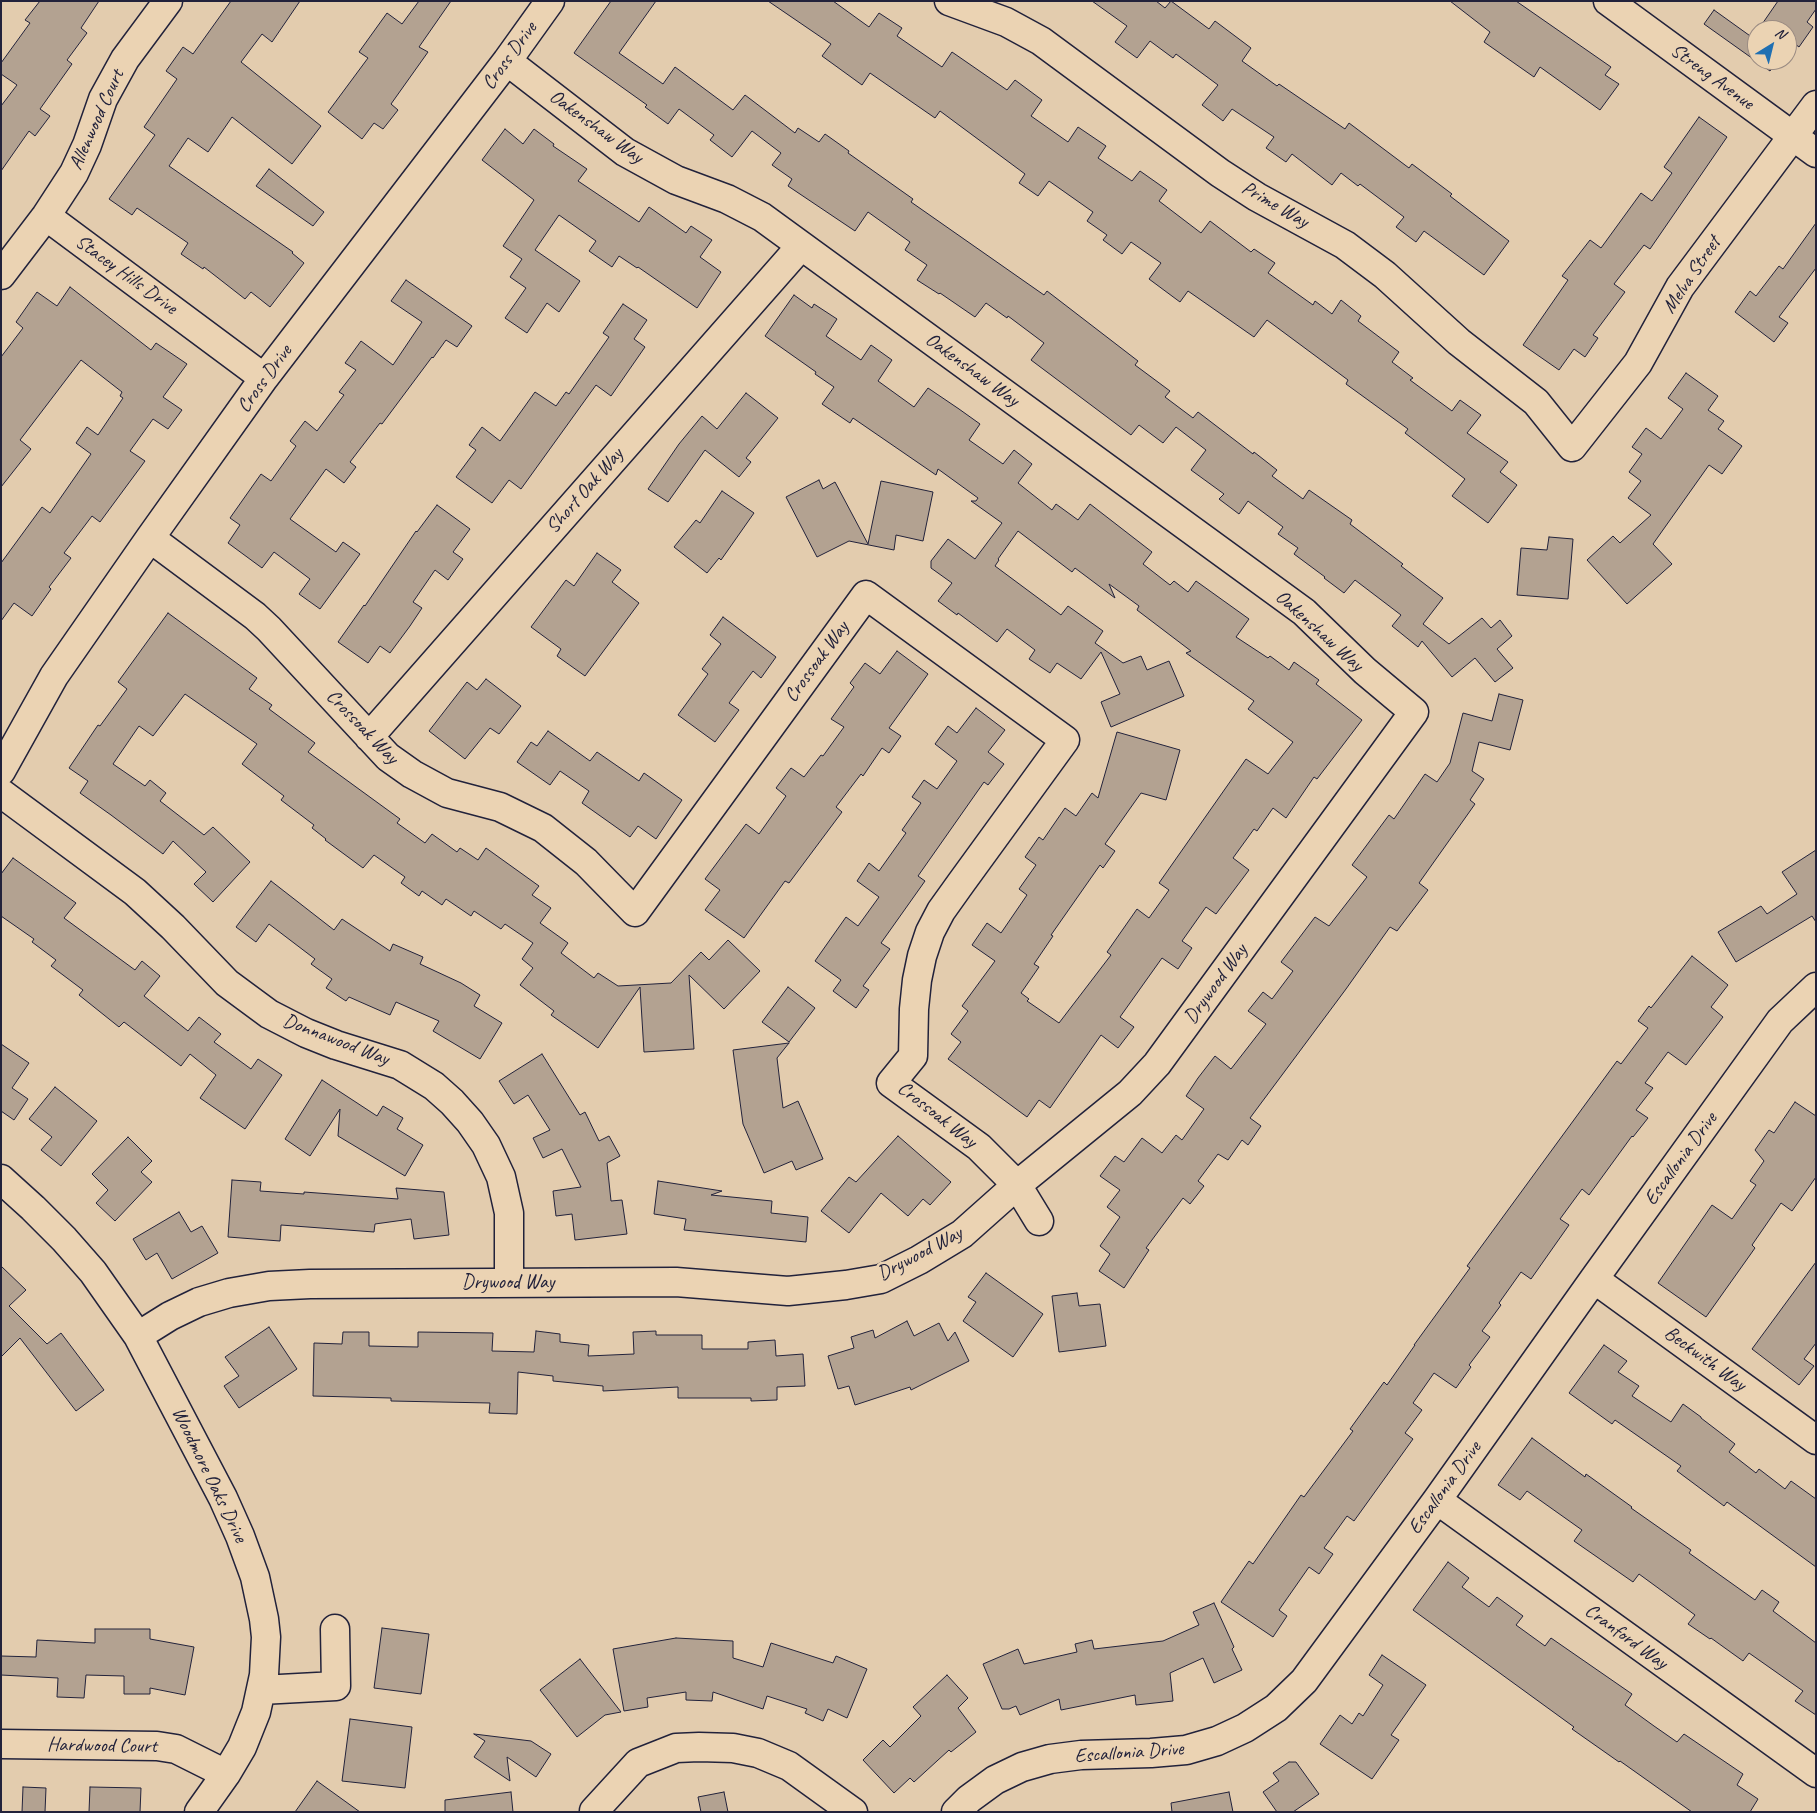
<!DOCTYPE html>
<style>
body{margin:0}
#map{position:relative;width:1817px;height:1813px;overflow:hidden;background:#e3ccae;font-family:Caveat,sans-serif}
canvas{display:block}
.frame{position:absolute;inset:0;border:2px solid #22223b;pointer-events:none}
.north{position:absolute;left:1747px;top:20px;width:50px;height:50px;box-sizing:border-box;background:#ebd3b3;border:1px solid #9b8c83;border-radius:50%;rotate:36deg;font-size:14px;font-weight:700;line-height:20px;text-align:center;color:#22223b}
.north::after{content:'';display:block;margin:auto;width:18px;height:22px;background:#1f6fb2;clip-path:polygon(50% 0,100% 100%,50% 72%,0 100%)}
</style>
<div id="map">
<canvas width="1817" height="1813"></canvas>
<div class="frame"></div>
<div class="north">N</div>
</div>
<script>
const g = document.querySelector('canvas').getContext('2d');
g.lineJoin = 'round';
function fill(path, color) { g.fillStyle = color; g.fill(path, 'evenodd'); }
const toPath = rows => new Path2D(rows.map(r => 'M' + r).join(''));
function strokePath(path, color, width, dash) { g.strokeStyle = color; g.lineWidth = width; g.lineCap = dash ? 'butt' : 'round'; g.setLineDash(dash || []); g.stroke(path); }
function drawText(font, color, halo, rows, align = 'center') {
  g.font = font + ' Caveat,sans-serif'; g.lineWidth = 5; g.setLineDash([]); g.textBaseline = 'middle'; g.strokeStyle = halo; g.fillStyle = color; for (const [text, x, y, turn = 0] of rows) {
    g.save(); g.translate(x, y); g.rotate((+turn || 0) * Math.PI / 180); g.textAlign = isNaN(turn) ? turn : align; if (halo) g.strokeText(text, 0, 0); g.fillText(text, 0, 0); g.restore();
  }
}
const building = toPath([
 [40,1,99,1,81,28,87,33,67,60,72,64,40,109,50,116,35,136,29,131,1,171,1,106,17,85,1,74,1,63,30,23,25,20,40,1],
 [231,1,300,1,272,42,262,34,241,62,321,126,292,164,232,117,208,152,188,138,169,166,293,252,292,253,304,263,270,307,251,292,245,299,204,267,203,269,181,254,188,243,137,208,132,215,109,199,155,135,144,127,177,79,166,71,183,47,193,54,231,1],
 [419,1,451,1,419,47,428,52,391,104,398,110,383,129,374,123,362,139,328,112,368,58,359,52,387,13,402,24,419,1],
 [611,1,656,1,619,53,663,84,675,67,733,110,745,95,795,133,798,128,819,142,825,134,849,151,848,153,913,199,911,202,1044,295,1047,291,1138,361,1135,365,1170,391,1165,397,1193,418,1198,412,1253,454,1254,452,1277,470,1272,476,1303,499,1309,490,1352,520,1350,524,1403,564,1401,566,1443,598,1423,624,1449,644,1482,618,1491,628,1500,620,1512,636,1497,649,1513,668,1495,682,1475,658,1452,677,1422,641,1418,647,1392,626,1401,615,1355,580,1344,593,1324,578,1325,577,1294,554,1298,548,1278,534,1283,527,1248,501,1239,514,1219,499,1224,494,1191,470,1206,450,1176,427,1163,443,1139,425,1131,435,1031,360,1044,343,1008,316,1007,318,986,303,975,317,940,293,939,294,917,280,927,265,905,250,910,242,868,212,855,231,788,186,792,179,772,165,781,153,752,131,732,157,710,140,714,135,679,109,668,124,645,107,647,105,574,53,611,1],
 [768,1,833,1,869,27,879,13,902,28,897,36,942,67,952,52,1007,90,1015,80,1042,100,1031,116,1068,142,1078,127,1106,146,1098,158,1132,181,1140,171,1167,190,1159,201,1201,233,1210,221,1251,252,1254,249,1275,263,1268,273,1313,305,1315,301,1332,314,1341,300,1361,316,1358,321,1399,352,1392,362,1413,378,1410,380,1452,411,1460,400,1481,415,1467,433,1508,462,1500,472,1517,485,1488,523,1452,496,1465,479,1405,433,1408,429,1346,384,1348,380,1267,320,1254,337,1188,291,1180,302,1149,279,1161,263,1131,242,1122,254,1103,240,1107,235,1087,221,1093,212,1049,181,1038,196,1019,183,1025,174,940,111,935,118,870,73,862,85,822,56,831,44,768,1],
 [1092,1,1156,1,1165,8,1171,1,1209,29,1215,21,1251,48,1242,61,1277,86,1279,84,1345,129,1349,123,1409,168,1412,164,1452,194,1450,196,1509,241,1484,275,1424,231,1416,242,1396,227,1404,217,1360,184,1358,186,1341,173,1332,185,1292,154,1286,162,1266,148,1274,137,1232,109,1223,121,1202,105,1218,85,1176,54,1173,58,1150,41,1137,58,1115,42,1127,26,1092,1],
 [1450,1,1516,1,1611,67,1605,75,1619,84,1600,110,1540,67,1534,77,1484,42,1490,32,1450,1],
 [1778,1,1816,1,1816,9,1807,22,1813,27,1799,47,1791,41,1787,47,1787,30,1758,30,1778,1],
 [1714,10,1753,38,1757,31,1757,60,1778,60,1770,71,1704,24,1714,10],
 [1699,117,1727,137,1650,249,1644,245,1614,284,1625,292,1593,335,1598,338,1585,357,1574,349,1559,370,1523,345,1568,280,1562,276,1590,240,1601,248,1641,193,1652,201,1672,173,1664,167,1699,117],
 [505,129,523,144,534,129,554,144,553,146,587,169,578,181,639,222,649,207,686,233,691,226,712,240,700,257,721,272,697,308,638,267,637,268,619,256,612,267,589,251,596,241,559,215,535,250,580,281,559,312,547,303,527,333,505,318,526,288,510,277,522,259,503,246,534,200,482,160,505,129],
 [269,169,324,212,313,226,256,186,269,169],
 [1816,223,1816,268,1779,317,1788,323,1774,342,1735,312,1750,291,1756,296,1779,266,1783,269,1816,223],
 [406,280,472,326,457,347,446,340,433,358,432,357,382,424,380,423,350,462,356,467,344,483,326,469,290,519,336,552,343,542,360,554,320,609,299,594,310,579,274,552,262,568,228,543,240,525,230,518,261,474,271,481,296,446,290,441,305,421,317,431,344,395,339,392,356,370,345,363,361,341,393,365,422,322,391,301,406,280],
 [70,287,151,350,156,343,187,364,163,397,182,410,168,429,153,419,130,451,145,461,100,522,92,516,64,553,71,558,49,587,51,589,32,616,14,603,1,621,1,563,42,507,50,513,91,454,76,443,87,427,98,435,123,398,120,396,122,392,81,360,20,440,31,449,1,487,1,357,23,328,16,322,37,292,57,306,70,287],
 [794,295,812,308,814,304,837,319,826,336,861,360,871,345,892,360,878,381,914,407,928,388,959,409,980,424,969,440,1003,464,1014,450,1032,464,1018,483,1052,510,1056,504,1078,520,1090,504,1152,552,1143,564,1170,585,1174,581,1188,592,1196,581,1249,619,1236,637,1268,658,1270,656,1289,670,1294,662,1319,680,1316,684,1362,720,1317,779,1314,777,1286,818,1273,808,1257,831,1254,829,1233,858,1249,870,1216,914,1206,907,1182,941,1192,948,1178,969,1162,958,1120,1017,1134,1027,1118,1048,1101,1035,1050,1108,1039,1100,1027,1117,948,1059,961,1042,951,1034,968,1011,962,1006,995,961,972,945,987,923,1001,933,1027,895,1019,889,1036,865,1025,857,1039,837,1043,840,1065,808,1076,816,1092,793,1098,798,1117,732,1180,750,1166,800,1141,793,1105,844,1115,851,1103,868,1100,865,1051,935,1053,936,1034,964,1039,967,1021,993,1029,999,1027,1001,1059,1023,1111,955,1107,952,1137,909,1149,918,1169,890,1159,883,1246,759,1268,774,1293,742,1248,709,1254,701,1186,653,1191,651,1137,610,1139,606,1109,584,1115,598,1075,568,1072,572,1018,531,998,559,999,560,995,566,1061,615,1068,606,1103,631,1095,643,1123,663,1141,656,1147,670,1169,661,1184,696,1111,727,1101,702,1120,694,1101,652,1081,679,1057,663,1050,673,1029,659,1035,650,1007,629,997,642,958,613,957,615,938,601,952,583,931,568,931,561,948,539,975,559,1002,523,971,501,976,501,978,498,938,469,936,475,853,418,850,423,822,404,834,387,815,374,816,372,765,336,794,295],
 [623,304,647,320,634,339,645,347,611,396,596,385,521,489,509,480,492,503,456,477,476,450,469,445,482,427,500,441,535,392,556,406,566,392,569,394,609,337,603,333,623,304],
 [1686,373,1718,396,1708,410,1724,421,1718,429,1742,446,1722,474,1709,465,1653,544,1672,564,1627,604,1587,560,1613,536,1620,543,1651,515,1628,498,1641,481,1629,472,1642,454,1632,447,1646,428,1661,439,1683,409,1668,398,1686,373],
 [746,393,778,418,746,458,751,462,739,477,705,450,668,502,648,489,679,444,702,416,717,429,746,393],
 [819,480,823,489,835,482,868,544,881,481,933,492,923,541,896,535,894,550,849,541,817,557,786,497,819,480],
 [722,491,754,513,721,560,719,558,707,573,674,547,696,520,700,523,722,491],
 [437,505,470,529,453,552,463,559,448,580,435,570,413,602,422,608,410,626,390,653,380,646,368,663,338,642,364,605,365,606,416,531,417,532,437,505],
 [1549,537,1573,539,1568,599,1517,595,1521,548,1547,550,1549,537],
 [597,553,621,570,612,582,639,603,585,676,557,656,561,649,531,627,566,580,574,586,597,553],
 [168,613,257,678,249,689,272,705,269,709,315,743,308,752,400,819,397,823,425,843,432,834,457,852,460,848,478,860,486,848,539,886,532,895,551,908,540,923,568,943,561,953,594,978,598,973,618,986,671,983,701,952,709,960,728,940,760,971,724,1009,689,975,694,1049,644,1052,640,987,598,1048,551,1015,554,1011,520,985,533,968,522,959,533,943,505,924,501,929,474,911,471,916,446,899,442,905,422,891,419,896,401,883,405,877,374,855,363,868,325,840,326,839,312,828,314,825,281,800,284,796,242,764,257,744,185,694,153,736,139,726,113,764,145,786,150,780,166,793,160,801,204,835,213,827,250,862,213,902,194,884,206,872,173,841,163,854,111,815,80,793,88,781,69,768,98,725,100,726,127,689,118,682,168,613],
 [723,617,776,657,761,678,753,671,729,703,739,710,715,742,678,715,708,674,702,669,721,644,710,635,723,617],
 [897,651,928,674,889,728,901,736,889,753,882,748,863,776,861,774,836,807,842,812,789,883,785,881,744,938,705,910,720,890,705,879,746,824,759,834,786,796,776,788,791,768,804,777,821,755,823,756,844,727,831,719,854,687,850,683,865,663,880,674,897,651],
 [486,679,521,706,499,734,490,728,465,759,429,731,467,682,477,690,486,679],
 [1499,694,1523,700,1510,750,1479,742,1472,771,1484,779,1470,800,1475,804,1419,883,1428,890,1397,931,1390,927,1346,989,1250,1118,1261,1126,1248,1145,1242,1140,1228,1160,1218,1154,1198,1181,1204,1186,1190,1204,1183,1198,1146,1248,1149,1250,1124,1288,1099,1271,1110,1254,1100,1246,1120,1217,1107,1207,1120,1190,1100,1176,1115,1156,1124,1162,1142,1138,1162,1153,1176,1135,1182,1140,1204,1109,1186,1096,1198,1078,1215,1056,1231,1069,1266,1024,1248,1011,1263,992,1272,999,1293,971,1281,962,1315,917,1329,926,1367,877,1352,865,1389,815,1394,819,1425,774,1437,782,1450,763,1463,713,1492,721,1499,694],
 [976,708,1005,730,988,752,1004,764,988,785,984,782,918,876,925,881,881,943,890,949,863,986,869,990,856,1008,833,991,841,980,815,961,846,917,858,926,879,897,857,881,869,863,879,871,906,833,902,830,921,803,912,797,924,780,937,789,957,761,935,744,948,726,957,733,976,708],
 [548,731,590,761,597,752,639,781,644,773,682,800,656,839,638,826,630,837,582,803,589,791,560,771,550,785,517,762,531,742,537,746,548,731],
 [1816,850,1816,922,1812,916,1736,962,1718,932,1761,906,1767,914,1797,894,1782,872,1816,850],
 [13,858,76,903,64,918,135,970,142,961,160,976,144,996,188,1031,199,1017,221,1034,214,1042,251,1069,258,1059,282,1075,245,1129,200,1098,216,1075,190,1054,181,1066,124,1022,119,1027,79,995,83,990,51,966,56,960,32,942,34,939,1,916,1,874,13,858],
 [271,881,334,930,342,919,390,951,393,944,423,957,420,964,461,983,480,995,474,1006,502,1023,480,1059,433,1031,439,1021,396,1002,390,1015,349,997,346,1001,326,988,332,979,311,964,315,959,269,924,256,942,236,927,271,881],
 [1692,956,1728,985,1711,1007,1723,1017,1686,1065,1668,1052,1645,1083,1653,1088,1636,1110,1648,1118,1633,1137,1632,1136,1589,1195,1582,1189,1560,1219,1569,1225,1531,1279,1521,1272,1499,1303,1501,1305,1482,1331,1490,1337,1469,1365,1471,1367,1456,1388,1434,1373,1413,1403,1422,1410,1405,1433,1413,1439,1354,1521,1347,1516,1324,1548,1333,1554,1319,1574,1309,1567,1279,1610,1287,1616,1273,1637,1221,1602,1249,1561,1253,1564,1301,1495,1304,1497,1353,1431,1350,1429,1384,1382,1387,1385,1415,1345,1414,1345,1470,1268,1467,1266,1617,1061,1621,1064,1648,1028,1638,1021,1649,1006,1651,1008,1692,956],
 [788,987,815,1008,789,1042,762,1022,788,987],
 [789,1043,777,1058,783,1108,798,1101,823,1159,796,1170,792,1161,764,1173,743,1124,733,1050,789,1043],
 [1,1044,29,1063,12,1088,28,1099,14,1120,1,1111,1,1044],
 [542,1054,580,1115,585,1112,599,1141,609,1136,620,1156,607,1163,611,1201,622,1200,627,1234,575,1240,572,1214,556,1216,553,1191,581,1187,562,1149,543,1158,533,1138,550,1130,528,1095,514,1104,499,1081,542,1054],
 [322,1080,377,1116,383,1106,403,1118,397,1129,423,1145,405,1176,338,1136,340,1109,310,1156,285,1139,322,1080],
 [55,1087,97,1121,61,1166,41,1150,52,1137,29,1119,55,1087],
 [1795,1102,1816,1116,1816,1177,1792,1211,1781,1203,1752,1245,1755,1248,1706,1317,1658,1283,1712,1205,1732,1219,1756,1185,1750,1181,1764,1161,1755,1150,1769,1130,1774,1133,1795,1102],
 [898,1136,951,1182,930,1205,923,1199,908,1216,881,1193,849,1233,821,1211,849,1177,856,1182,898,1136],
 [128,1137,152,1161,141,1172,152,1182,115,1221,96,1203,108,1190,92,1174,128,1137],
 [232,1180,261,1182,260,1191,304,1194,304,1192,398,1199,396,1188,444,1192,449,1235,414,1239,411,1219,375,1224,374,1232,281,1225,280,1241,228,1237,232,1180],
 [658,1181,722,1191,711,1195,772,1201,771,1213,808,1217,806,1242,684,1230,686,1219,654,1214,658,1181],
 [179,1212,191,1232,202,1226,218,1253,172,1279,157,1253,146,1260,133,1239,179,1212],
 [1816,1262,1816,1343,1804,1359,1814,1366,1799,1385,1752,1349,1816,1262],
 [1,1266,26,1290,9,1306,47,1344,61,1333,104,1390,76,1411,20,1338,1,1357,1,1266],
 [986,1273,1043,1314,1013,1357,963,1321,976,1302,968,1297,986,1273],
 [1077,1293,1079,1306,1100,1304,1106,1346,1059,1352,1052,1296,1077,1293],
 [907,1321,914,1336,939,1323,948,1341,955,1332,969,1361,911,1390,910,1387,855,1405,849,1386,838,1389,828,1356,854,1348,851,1337,873,1330,875,1338,907,1321],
 [269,1327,297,1369,239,1408,224,1386,239,1376,225,1357,269,1327],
 [536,1331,560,1334,560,1342,589,1345,588,1356,634,1354,633,1332,656,1331,656,1335,702,1335,702,1349,748,1349,748,1342,775,1340,776,1356,803,1354,805,1386,777,1387,777,1400,751,1401,751,1398,678,1398,678,1387,603,1391,603,1386,553,1381,553,1376,518,1372,517,1414,489,1413,490,1403,391,1401,391,1398,313,1396,314,1343,342,1344,343,1332,369,1332,369,1346,418,1347,418,1332,493,1333,492,1351,534,1352,536,1331],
 [1604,1345,1627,1361,1618,1372,1639,1386,1632,1396,1671,1422,1683,1404,1701,1417,1701,1418,1735,1444,1729,1452,1756,1473,1759,1469,1785,1489,1791,1481,1816,1499,1816,1567,1727,1502,1724,1506,1677,1471,1681,1466,1615,1420,1612,1424,1569,1393,1604,1345],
 [1532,1438,1585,1477,1586,1474,1632,1507,1631,1508,1691,1550,1689,1553,1755,1600,1762,1590,1779,1602,1773,1611,1816,1643,1816,1715,1795,1701,1803,1691,1749,1653,1743,1661,1711,1638,1710,1639,1688,1624,1695,1615,1639,1574,1633,1582,1574,1541,1582,1530,1527,1491,1520,1500,1498,1485,1532,1438],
 [1448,1562,1469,1578,1462,1587,1489,1607,1497,1597,1523,1616,1516,1625,1545,1646,1551,1638,1632,1694,1625,1705,1654,1726,1677,1742,1684,1734,1743,1774,1737,1785,1758,1799,1750,1812,1692,1812,1620,1761,1619,1762,1572,1729,1574,1727,1413,1610,1448,1562],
 [1214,1603,1234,1647,1232,1649,1242,1670,1214,1683,1203,1658,1170,1673,1173,1701,1136,1705,1135,1695,1061,1710,1059,1699,1020,1715,1016,1706,1009,1709,1002,1709,983,1664,1018,1649,1024,1664,1077,1652,1075,1644,1092,1640,1094,1649,1163,1641,1199,1625,1193,1612,1214,1603],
 [382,1628,429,1634,421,1694,374,1688,382,1628],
 [95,1629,150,1629,150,1639,194,1647,185,1695,150,1688,150,1694,124,1694,124,1676,86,1675,84,1698,57,1697,58,1678,1,1675,1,1656,36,1657,37,1640,95,1643,95,1629],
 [676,1638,733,1641,733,1658,763,1667,771,1643,833,1663,836,1656,867,1669,847,1718,828,1709,823,1721,805,1713,807,1709,767,1696,763,1709,713,1692,712,1701,686,1700,686,1692,647,1698,648,1707,624,1711,613,1649,676,1638],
 [1382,1655,1426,1685,1391,1735,1399,1740,1372,1779,1320,1744,1340,1715,1352,1724,1359,1713,1363,1716,1383,1685,1369,1675,1382,1655],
 [580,1659,621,1712,605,1715,577,1737,540,1690,580,1659],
 [947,1675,968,1698,958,1708,976,1732,951,1752,949,1750,914,1782,910,1778,894,1793,863,1760,883,1740,890,1747,921,1716,913,1707,947,1675],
 [350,1719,412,1727,405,1788,342,1781,350,1719],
 [474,1734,531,1741,551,1754,536,1777,507,1757,510,1781,474,1757,485,1741,474,1734],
 [1289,1762,1296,1762,1319,1794,1293,1812,1277,1812,1263,1792,1279,1781,1273,1773,1289,1762],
 [317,1781,360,1812,295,1812,317,1781],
 [23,1787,46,1788,45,1812,22,1812,23,1787],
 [90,1787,141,1788,140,1812,89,1812,90,1787],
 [511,1792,513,1812,445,1812,445,1800,511,1792],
 [724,1792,728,1812,701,1812,698,1797,724,1792],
 [1229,1792,1233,1812,1172,1812,1171,1803,1229,1792]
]);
const minor = toPath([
 [949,1,1006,22,1041,41,1220,173,1257,197,1345,245,1385,275,1459,342,1536,402,1572,447,1638,363,1680,287,1816,105],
 [1608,1,1816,153],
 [46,216,264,378],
 [1,275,46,216,74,173,87,145,103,99,125,59,168,1],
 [150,538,255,616,269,629,388,757,412,774,447,793,500,807,543,828,586,862,635,912,866,595,1065,740,961,883,941,911,930,932,922,956,917,980,914,1009,913,1056,891,1083,979,1147,1017,1185,1039,1221],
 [369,737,801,246],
 [1,771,54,676,150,538,264,378,507,61,550,1],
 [1,793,135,892,173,927,227,983,269,1014,306,1033,336,1045,400,1065,434,1086,452,1102,470,1122,486,1145,501,1177,509,1213,509,1283],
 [1,1179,33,1208,64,1239,93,1272,138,1336,223,1498,240,1536,255,1577,264,1619,266,1637,264,1675,256,1712,242,1747,226,1774,199,1812],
 [1594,1279,1816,1440],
 [138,1336,170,1316,199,1302,229,1293,269,1286,310,1284,676,1282,788,1291,846,1285,881,1279,919,1260,962,1234,1017,1185,1130,1093,1157,1064,1414,712,1365,671,1304,612,762,217,727,199,676,180,625,152,507,61],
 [1437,1500,1816,1773],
 [261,1690,336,1686,335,1629],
 [1,1744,157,1746,176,1749,226,1774],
 [594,1811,638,1763,676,1748,699,1747,733,1748,758,1753,789,1766,853,1812],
 [956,1812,969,1799,995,1780,1022,1767,1050,1759,1081,1755,1151,1753,1186,1750,1217,1741,1245,1728,1276,1708,1304,1681,1437,1500,1594,1279,1780,1021,1816,987]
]);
const streetNames = [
 ["Cross Drive",510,56,-54],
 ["Streng Avenue",1712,77,36],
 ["Allenwood Court",97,120,-66],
 ["Oakenshaw Way",596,127,36],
 ["Prime Way",1275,205,30],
 ["Stacey Hills Drive",126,275,36],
 ["Melva Street",1692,275,-56],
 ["Oakenshaw Way",972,370,36],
 ["Cross Drive",265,379,-54],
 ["Short Oak Way",585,491,-49],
 ["Oakenshaw Way",1319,631,42],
 ["Crossoak Way",817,662,-54],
 ["Crossoak Way",362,727,46],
 ["Drywood Way",1216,984,-54],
 ["Donnawood Way",336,1040,21],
 ["Crossoak Way",937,1115,38],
 ["Escallonia Drive",1681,1159,-54],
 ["Drywood Way",920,1254,-28],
 ["Drywood Way",508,1283],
 ["Beckwith Way",1705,1359,36],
 ["Woodmore Oaks Drive",209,1475,64],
 ["Escallonia Drive",1445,1488,-54],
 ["Cranford Way",1626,1637,36],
 ["Hardwood Court",102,1746,1],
 ["Escallonia Drive",1129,1753,-4]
];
fill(building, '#b3a291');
strokePath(building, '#22223b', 1);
strokePath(minor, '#22223b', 31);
strokePath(minor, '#ebd3b3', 28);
drawText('20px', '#22223b', '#ebd3b3', streetNames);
</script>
